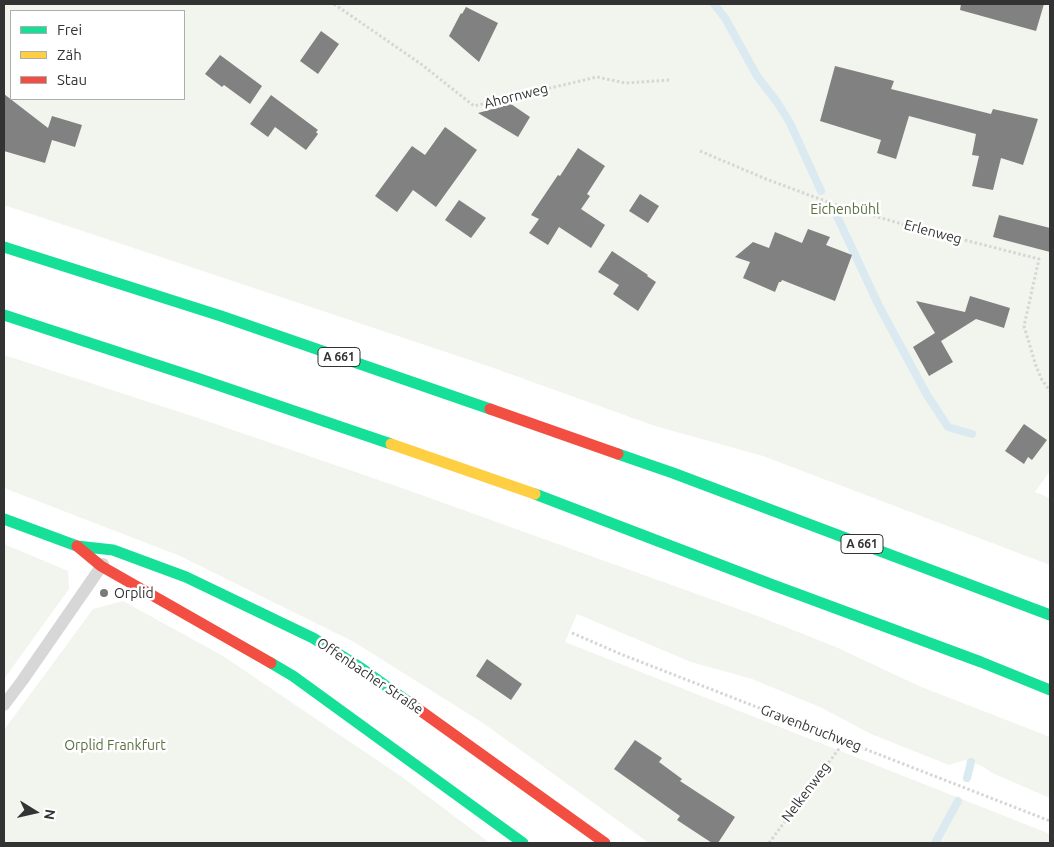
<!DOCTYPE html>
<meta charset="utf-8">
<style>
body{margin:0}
#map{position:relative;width:1054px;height:847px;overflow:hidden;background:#fff;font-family:Ubuntu,sans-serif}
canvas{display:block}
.frame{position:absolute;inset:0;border:5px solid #333;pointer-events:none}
.legend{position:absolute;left:10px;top:10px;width:175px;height:90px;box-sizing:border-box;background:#fff;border:1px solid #adadad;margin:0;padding:6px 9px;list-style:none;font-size:15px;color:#333}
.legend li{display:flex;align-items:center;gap:10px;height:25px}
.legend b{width:25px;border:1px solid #adadad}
.north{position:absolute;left:10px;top:787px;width:50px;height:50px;-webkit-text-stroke:4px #fff;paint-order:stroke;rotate:100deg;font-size:14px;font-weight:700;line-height:20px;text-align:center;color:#333}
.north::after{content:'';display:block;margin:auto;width:18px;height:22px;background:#333;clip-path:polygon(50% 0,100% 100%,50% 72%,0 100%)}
</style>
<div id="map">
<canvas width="1054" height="847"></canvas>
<div class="frame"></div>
<ul class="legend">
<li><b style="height:6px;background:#16e098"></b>Frei</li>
<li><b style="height:6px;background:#ffcf43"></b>Zäh</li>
<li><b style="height:6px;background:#f24e42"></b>Stau</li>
</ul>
<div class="north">N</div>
</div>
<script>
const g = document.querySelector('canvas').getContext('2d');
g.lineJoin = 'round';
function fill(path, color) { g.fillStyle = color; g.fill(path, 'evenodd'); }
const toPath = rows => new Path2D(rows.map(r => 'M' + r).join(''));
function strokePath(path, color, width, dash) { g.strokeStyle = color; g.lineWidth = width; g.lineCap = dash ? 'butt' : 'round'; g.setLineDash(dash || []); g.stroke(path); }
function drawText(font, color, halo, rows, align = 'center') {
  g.font = font + ' Ubuntu,sans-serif'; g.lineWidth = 5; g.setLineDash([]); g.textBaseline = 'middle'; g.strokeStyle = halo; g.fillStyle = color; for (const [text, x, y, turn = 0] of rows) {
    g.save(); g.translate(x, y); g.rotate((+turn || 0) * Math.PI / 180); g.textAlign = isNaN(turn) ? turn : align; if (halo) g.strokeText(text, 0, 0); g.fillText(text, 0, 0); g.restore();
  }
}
const green = toPath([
 [4,4,1050,4,1050,471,1035,492,1050,498,1050,565,763,456,655,426,488,366,4,205],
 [11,11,184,11,184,99,11,99],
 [4,355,198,418,402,488,755,615,836,647,919,686,1050,737,1050,798,992,773,982,766,965,760,949,765,871,734,822,708,752,679,691,662,577,614,565,642,1050,834,1050,843,649,843,483,723,354,642,180,556,17,493,4,488],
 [4,544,68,571,69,589,4,679],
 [123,601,223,656,402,777,490,843,4,843,4,730,93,609]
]);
const stream = toPath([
 [714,4,725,18,757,76,777,102,790,123,821,191],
 [836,214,879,306,927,395,948,427,972,434],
 [967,778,971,762],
 [935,843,958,801]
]);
const building = toPath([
 [961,4,1044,4,1036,31,960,10],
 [466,7,498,23,479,62,449,36,461,13,462,14],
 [321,31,339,44,318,74,300,61],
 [220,55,262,86,250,104,224,85,222,87,205,74],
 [835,66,894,81,891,89,991,114,993,109,1038,119,1023,165,1001,158,993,190,972,186,979,156,972,155,976,134,909,116,896,159,877,153,881,140,820,121],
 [4,94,48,128,52,116,82,125,75,147,52,140,45,163,4,151],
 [271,95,318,130,316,132,318,134,306,150,275,127,268,137,250,124],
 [511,104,530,117,518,137,478,113],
 [445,127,477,150,436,207,413,190,397,212,375,196,412,146,425,155],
 [578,148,605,166,587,194,590,196,581,209,605,225,591,248,559,227,548,245,529,233,539,219,531,215,558,175,560,176],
 [640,194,659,206,648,223,629,211],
 [459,200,486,218,471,238,445,220],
 [999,215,1050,228,1050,252,993,237],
 [808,229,830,237,826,245,852,255,835,301,782,280,781,282,779,282,775,292,743,278,750,262,735,257,753,242,769,248,775,232,802,243],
 [612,251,648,275,647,276,656,282,638,311,613,294,619,285,598,272],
 [970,296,1010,308,1004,328,976,319,941,341,953,362,929,376,913,347,935,333,916,301,965,312],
 [1024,424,1047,440,1032,460,1028,457,1024,464,1005,451],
 [487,659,522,684,511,700,476,676],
 [635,740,662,758,659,762,682,779,680,781,735,817,718,843,712,843,677,820,680,816,614,769]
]);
const path = toPath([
 [334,4,421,64,474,106,597,77,625,83,670,80],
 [700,151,766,179,833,204,902,224,1039,259,1024,326,1036,366,1042,380,1050,391],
 [572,633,623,655,1050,821],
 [769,843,844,742]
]);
const lane = toPath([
 [4,705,22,681,103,564]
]);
const fast = toPath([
 [4,247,221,316,490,409],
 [4,315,197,378,391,444],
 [618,454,673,473,1050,615],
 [535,494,773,585,981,662,1050,690],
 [4,519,77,546,113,550,186,577,313,638,361,668,407,701],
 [271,663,293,676,523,843]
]);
const slow = toPath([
 [391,444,535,494]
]);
const jam = toPath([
 [490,409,618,454],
 [77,546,101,566,271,663],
 [407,701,605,843]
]);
const markers = [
 [104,593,5,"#7a7a7a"]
];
const shields = [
 [339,357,42],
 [862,544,42]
];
const shieldNames = [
 ["A 661",339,357],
 ["A 661",862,544]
];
const streetNames = [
 ["Ahornweg",516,96,-14],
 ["Erlenweg",933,232,15],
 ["Offenbacher Straße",370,676,34],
 ["Gravenbruchweg",811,728,21],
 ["Nelkenweg",806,792,-53]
];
const parkNames = [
 ["Eichenbühl",845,209],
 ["Orplid Frankfurt",115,745]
];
const poiNames = [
 ["Orplid",114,593]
];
fill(green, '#f1f5ed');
strokePath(stream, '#dbeaf1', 8);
fill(building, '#818181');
strokePath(path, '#d6d6d6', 3, [2.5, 2.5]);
strokePath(lane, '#d7d7d7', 12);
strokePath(fast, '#16e098', 11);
strokePath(slow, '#ffcf43', 11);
strokePath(jam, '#f24e42', 11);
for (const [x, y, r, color] of markers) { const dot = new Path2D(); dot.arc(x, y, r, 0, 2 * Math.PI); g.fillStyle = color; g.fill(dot); strokePath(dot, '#fff', 2); }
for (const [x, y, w] of shields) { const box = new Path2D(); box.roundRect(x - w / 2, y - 9.5, w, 19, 4); g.fillStyle = '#fff'; g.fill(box); strokePath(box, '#333', 1); }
drawText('bold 12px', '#333', null, shieldNames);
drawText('14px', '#333', '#fff', streetNames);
drawText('14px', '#586f3f', '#fff', parkNames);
drawText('14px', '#333', '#fff', poiNames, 'left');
</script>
